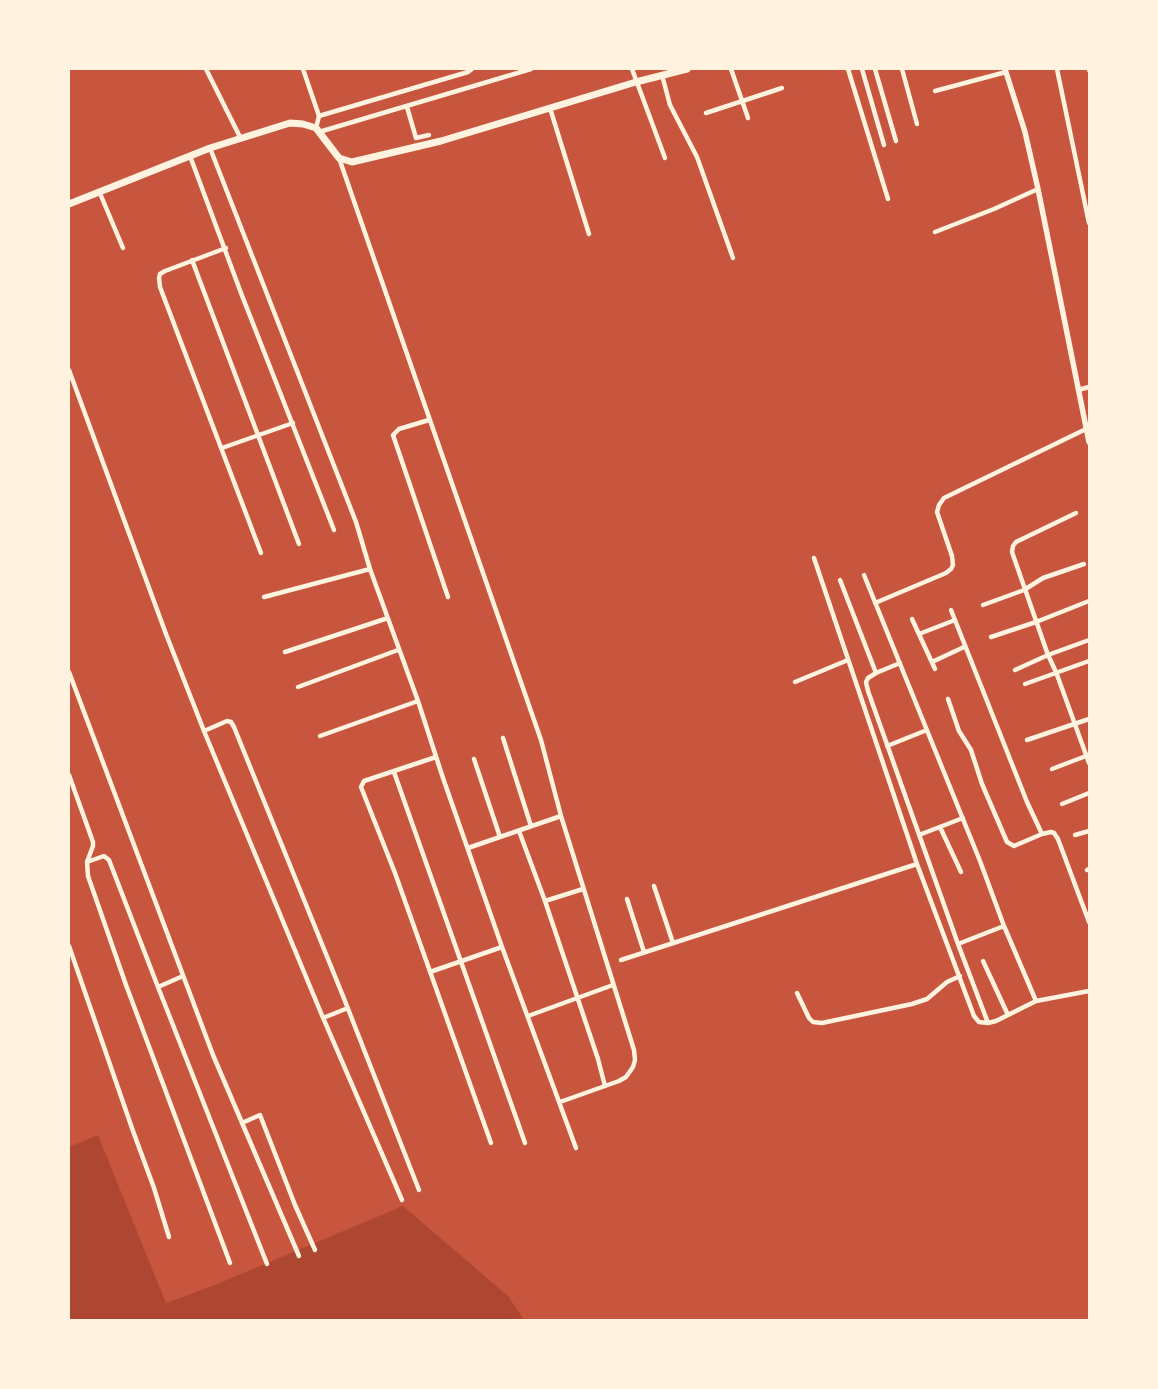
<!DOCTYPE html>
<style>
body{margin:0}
#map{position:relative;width:1158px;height:1389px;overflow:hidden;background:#c8553d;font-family:"Space Grotesk",sans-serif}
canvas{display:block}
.frame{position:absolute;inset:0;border:70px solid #fff3e0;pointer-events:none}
</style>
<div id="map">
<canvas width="1158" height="1389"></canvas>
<div class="frame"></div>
</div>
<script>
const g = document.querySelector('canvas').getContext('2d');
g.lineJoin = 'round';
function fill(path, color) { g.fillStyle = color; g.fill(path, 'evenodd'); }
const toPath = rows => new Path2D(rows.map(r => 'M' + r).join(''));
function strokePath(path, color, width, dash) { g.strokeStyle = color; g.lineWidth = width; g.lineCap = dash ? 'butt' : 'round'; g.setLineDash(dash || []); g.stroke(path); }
const green = toPath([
 [98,1135,166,1303,215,1285,403,1206,508,1296,524,1320,69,1320,69,1147]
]);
const minor = toPath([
 [206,69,240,137],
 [303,69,319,116,316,128],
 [632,69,665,158],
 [731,69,748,118],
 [848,69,888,199],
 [862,69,884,145],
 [875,69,896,141],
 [902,69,917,124],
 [1057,69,1089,223],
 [1089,69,1089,70],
 [662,75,670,105,697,157,733,258],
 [935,91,1006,72],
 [407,107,416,138,429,135],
 [550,108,589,234],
 [706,113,782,88],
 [319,116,468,72,472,69],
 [319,132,531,69],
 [210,148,356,522,370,569,418,701,443,778,502,947,576,1148],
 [190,156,241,293,334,530],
 [339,158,541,740,561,816,634,1050,635,1060,633,1067,626,1077,619,1081,560,1102],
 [99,191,123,248],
 [935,232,994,209,1038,189],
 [226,248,165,271,160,274,159,278,160,287,261,553],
 [192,260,299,544],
 [69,370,166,634,204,731,321,1013,402,1200],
 [1078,390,1089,387],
 [429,420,399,429,393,435,448,597],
 [222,448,293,423],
 [1076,513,1016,542,1013,546,1012,552,1048,655,1056,672,1089,763],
 [814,558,917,864,974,1016,979,1022,988,1023,996,1021,1036,1001,1089,991],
 [864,575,980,861,1004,926,1036,1001],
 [840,580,876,673],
 [264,597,370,569],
 [875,603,946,573,951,569,953,565,952,556,937,512,939,505,944,498,1086,429],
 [983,605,1024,590,1043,578,1084,564],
 [951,610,1027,802,1042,834],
 [912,619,935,669],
 [919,634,955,620],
 [991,637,1036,622,1089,601],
 [285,652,388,618],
 [932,662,964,647],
 [900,663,876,673,868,678,866,682,868,691,958,944,988,1023],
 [1015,670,1048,655,1089,640],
 [69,672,213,1055,299,1256],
 [795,682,848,660],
 [1025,684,1089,661],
 [298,687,398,650],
 [948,699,959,731,971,750,982,784,1007,842,1014,846,1042,834,1051,832,1054,833,1058,839,1089,922],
 [204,731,227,721,231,722,234,727,343,996,419,1190],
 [320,736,418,701],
 [503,738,531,826],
 [1027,740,1089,719],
 [887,746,927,730],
 [436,757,364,781,361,787,395,873,491,1143],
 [474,759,500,837],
 [1052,769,1086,756],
 [394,772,525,1143],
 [69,775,93,842,93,846,87,862,88,876,126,985,230,1263],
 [1062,804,1089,793],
 [940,827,961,872],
 [519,831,545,901,598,1059,605,1086],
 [919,835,963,818],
 [1075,835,1089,831],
 [468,848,561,816],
 [87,862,104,856,109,860,158,987],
 [1087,870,1089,869],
 [654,886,673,943],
 [627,899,644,952],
 [545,901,583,889],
 [958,944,1004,926],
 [69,946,133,1131,154,1188,169,1237],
 [621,960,917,864],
 [983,961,1008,1015],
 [430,972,502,947],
 [183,976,158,987,267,1264],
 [797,993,809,1018,813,1022,822,1023,912,1004,927,999,947,982,960,976],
 [528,1016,613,985],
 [323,1018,348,1008],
 [242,1123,260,1115,295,1205,315,1250]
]);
const tertiary = toPath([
 [1005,69,1025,132,1038,189,1089,442]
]);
const primary = toPath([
 [69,204,210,148,290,123,303,124,316,128,339,158,352,162,441,141,636,82,687,69]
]);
fill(green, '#ae4732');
strokePath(minor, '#fff3e0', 4.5);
strokePath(tertiary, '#fff3e0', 5.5);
strokePath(primary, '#fff3e0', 7);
</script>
